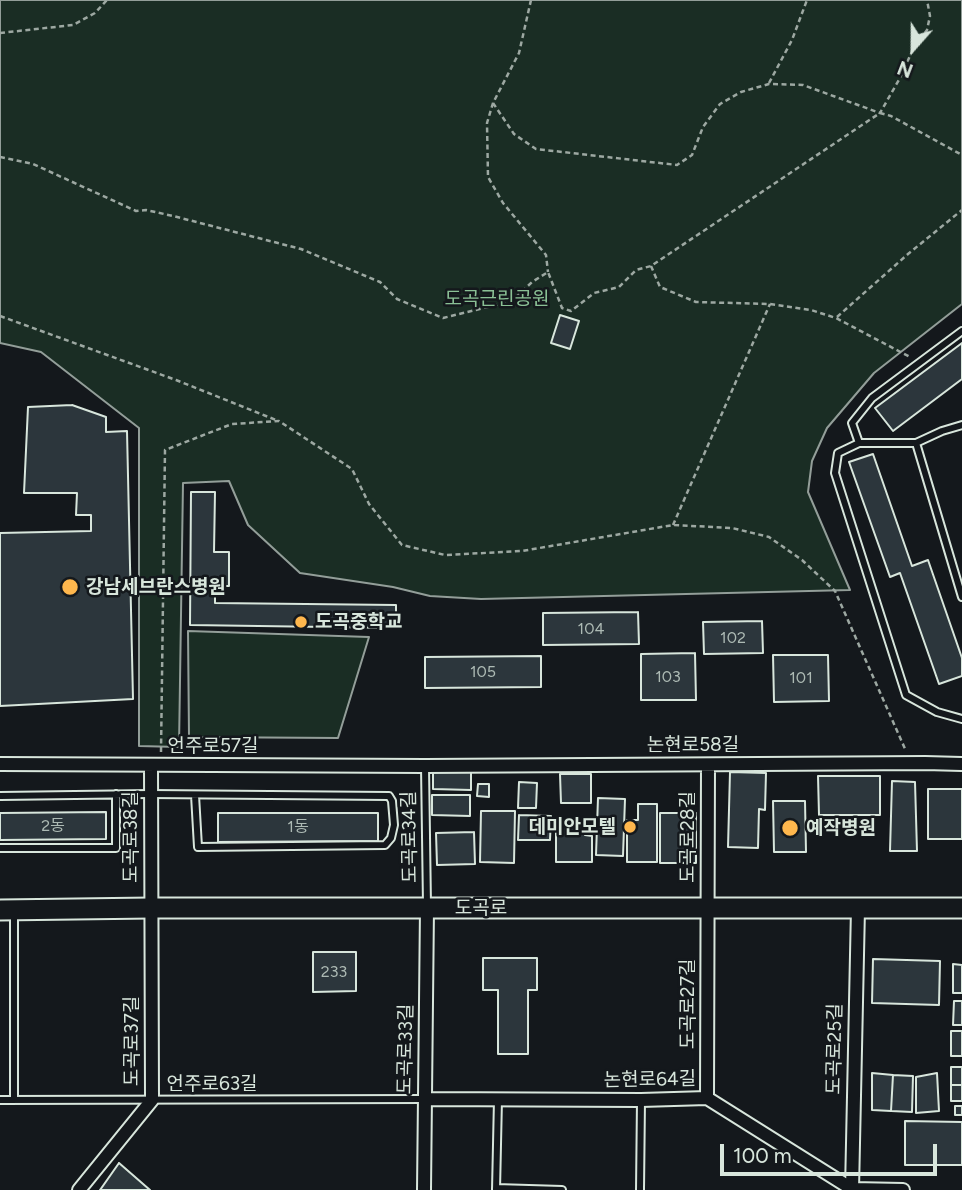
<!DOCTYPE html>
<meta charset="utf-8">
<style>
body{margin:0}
#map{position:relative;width:962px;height:1190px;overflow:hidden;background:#14181c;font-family:Figtree,sans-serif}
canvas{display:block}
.north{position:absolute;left:878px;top:14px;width:70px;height:70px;-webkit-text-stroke:5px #14181c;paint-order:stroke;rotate:201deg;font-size:19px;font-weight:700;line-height:28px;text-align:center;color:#d8e6dc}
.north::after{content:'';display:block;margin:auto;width:24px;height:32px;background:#d8e6dc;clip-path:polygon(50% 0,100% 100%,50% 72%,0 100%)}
.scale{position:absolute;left:720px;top:1144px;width:217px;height:32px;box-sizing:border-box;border:4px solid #d8e6dc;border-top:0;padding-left:9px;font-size:21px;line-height:24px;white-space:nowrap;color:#d8e6dc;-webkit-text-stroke:5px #14181c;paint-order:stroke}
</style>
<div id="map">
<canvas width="962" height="1190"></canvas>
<div class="north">N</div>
<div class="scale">100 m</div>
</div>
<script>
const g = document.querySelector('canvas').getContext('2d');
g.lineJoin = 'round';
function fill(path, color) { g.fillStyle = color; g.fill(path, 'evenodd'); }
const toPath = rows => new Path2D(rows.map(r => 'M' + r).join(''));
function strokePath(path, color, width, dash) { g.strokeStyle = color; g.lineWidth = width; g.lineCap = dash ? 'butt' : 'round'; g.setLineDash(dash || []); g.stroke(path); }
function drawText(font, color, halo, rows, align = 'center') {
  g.font = font + ' Figtree,"Noto Sans KR",sans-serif'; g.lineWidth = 5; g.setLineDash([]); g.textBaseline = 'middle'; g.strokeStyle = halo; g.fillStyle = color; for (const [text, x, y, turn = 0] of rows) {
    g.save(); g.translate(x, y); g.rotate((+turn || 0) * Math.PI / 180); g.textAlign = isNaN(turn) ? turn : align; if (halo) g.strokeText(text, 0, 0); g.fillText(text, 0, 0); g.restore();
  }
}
const green = toPath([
 [0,0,962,0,962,304,874,373,827,428,812,461,808,492,850,590,481,599,430,596,393,587,300,573,248,525,229,481,183,483,179,747,139,746,139,428,41,352,0,343,0,0],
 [188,631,369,637,338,738,189,737,188,631]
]);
const building = toPath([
 [560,315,579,321,570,349,551,343,560,315],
 [962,343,962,379,893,431,875,408,962,343],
 [72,405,106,417,106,432,127,431,133,699,0,706,0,533,91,531,91,515,76,515,77,493,24,493,28,407,72,405],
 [873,454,912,566,928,560,962,658,962,676,939,684,900,573,890,577,849,462,873,454],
 [191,492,215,492,214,552,229,552,229,586,215,586,215,603,396,605,396,628,190,625,191,492],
 [638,612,639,644,543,645,543,613,638,612],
 [762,621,763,653,704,654,703,622,762,621],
 [695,653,696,700,641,700,641,654,695,653],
 [773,655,828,655,829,701,774,702,773,655],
 [541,656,541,687,425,688,425,657,541,656],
 [433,771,471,771,471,790,433,789,433,771],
 [730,772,766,773,765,810,759,809,758,848,728,847,730,772],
 [560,774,591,774,591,803,561,803,560,774],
 [818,776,880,776,880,815,819,815,818,776],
 [892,781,915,782,917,851,890,851,892,781],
 [519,782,537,783,536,808,518,808,519,782],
 [478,784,489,784,489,797,477,796,478,784],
 [928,789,962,789,962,839,928,839,928,789],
 [432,795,470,795,470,816,432,815,432,795],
 [598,798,625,799,623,856,596,855,598,798],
 [773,801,805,801,806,852,774,852,773,801],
 [638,804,657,804,657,862,627,862,627,820,638,820,638,804],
 [481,811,515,811,514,863,480,862,481,811],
 [106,812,106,839,0,840,0,813,106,812],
 [218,813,378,813,378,841,218,842,218,813],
 [660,813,696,813,696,863,660,863,660,813],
 [519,815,551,816,550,840,518,840,519,815],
 [556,824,585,824,585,835,592,836,592,862,556,862,556,824],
 [474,832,475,864,437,865,436,833,474,832],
 [313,952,356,952,356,991,313,992,313,952],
 [483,958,537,958,537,990,528,990,528,1054,498,1054,498,990,483,990,483,958],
 [873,959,940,961,939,1005,872,1003,873,959],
 [953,964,962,965,962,993,953,993,953,964],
 [954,1001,962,1001,962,1025,953,1025,954,1001],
 [951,1031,962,1031,962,1056,951,1056,951,1031],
 [951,1067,962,1067,962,1085,951,1085,951,1067],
 [872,1073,893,1075,891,1111,872,1110,872,1073],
 [937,1073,939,1111,916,1113,916,1077,937,1073],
 [893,1075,913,1076,912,1112,891,1111,893,1075],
 [951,1085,962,1085,962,1101,951,1101,951,1085],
 [955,1106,962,1106,962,1115,955,1115,955,1106],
 [905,1121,962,1122,962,1165,905,1165,905,1121],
 [119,1163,150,1190,100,1190,119,1163]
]);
const path = toPath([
 [531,0,519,53,493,103,487,123,488,177,503,203,546,255,548,272],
 [0,33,73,25,95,13,107,0],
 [769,83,792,40,807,0],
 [493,103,514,134,536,149,677,165,692,155,703,127,720,104,741,92,769,84,803,85,880,113,900,78,914,47,927,30,930,16,927,0],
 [0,157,33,164,136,211,146,210,173,216,301,249,380,282,397,299,443,318,512,301,532,282,548,272,562,308,571,311,594,293,619,287,636,270,651,266,880,113,891,116,962,155],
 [651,266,660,287,696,302,770,304,811,310,836,318,910,357],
 [0,316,176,380,276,420],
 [837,317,908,254,962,210],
 [673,525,770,304],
 [161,752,165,450,232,424,279,421,352,469,369,504,402,545,445,555,522,551,673,525,732,528,769,537,802,560,835,591,906,751]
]);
const service = toPath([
 [859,443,852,423,872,398,962,331],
 [916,443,942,431,962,425],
 [962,597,916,443,859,443,838,453,835,473,906,695,937,712,962,719],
 [425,766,427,906],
 [0,796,150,794,389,796,392,801,394,825,391,838,385,845,198,847,195,795],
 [0,848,116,848,116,794],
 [14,912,14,1100],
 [0,1100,425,1099],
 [496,1188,562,1190],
 [496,1190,498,1099],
 [640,1190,641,1100]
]);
const minor = toPath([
 [0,764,425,766,925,763,962,764],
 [707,1098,708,765],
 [425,1099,641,1100,707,1098,852,1189,903,1190],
 [79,1190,152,1100,151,765],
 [424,1190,427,908],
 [852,1190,858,908]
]);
const secondary = toPath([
 [0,910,151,908,962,908]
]);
const markers = [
 [70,587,9,"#ffb74d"],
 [301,622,7,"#ffb74d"],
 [630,827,7,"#ffb74d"],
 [790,828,9,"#ffb74d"]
];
const numberNames = [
 ["104",591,629],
 ["102",733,638],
 ["105",483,672],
 ["103",668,677],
 ["101",801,678],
 ["2동",53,826],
 ["1동",298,827],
 ["233",334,972]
];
const parkNames = [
 ["도곡근린공원",497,299]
];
const poiNames = [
 ["강남세브란스병원",86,587],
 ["도곡중학교",315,622],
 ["데미안모텔",616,827,"right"],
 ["예작병원",806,828]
];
const streetNames = [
 ["논현로58길",693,745],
 ["언주로57길",213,746],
 ["도곡로38길",131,837,-90],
 ["도곡로34길",410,837,-91],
 ["도곡로28길",688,837,-90],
 ["도곡로",481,908],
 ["도곡로27길",688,1004,-90],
 ["도곡로37길",132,1041,-90],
 ["도곡로33길",406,1049,-89],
 ["도곡로25길",835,1049,-89],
 ["논현로64길",650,1080,-1],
 ["언주로63길",212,1084]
];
fill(green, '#1a2d24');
strokePath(green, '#939e99', 2);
fill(building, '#2c363c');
strokePath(building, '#d8e6dc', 2);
strokePath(service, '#d8e6dc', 10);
strokePath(minor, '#d8e6dc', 16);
strokePath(secondary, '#d8e6dc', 23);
strokePath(path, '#9da8a2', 2.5, [5, 3.5]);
strokePath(service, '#14181c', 6);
strokePath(minor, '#14181c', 12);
strokePath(secondary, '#14181c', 19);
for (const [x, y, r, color] of markers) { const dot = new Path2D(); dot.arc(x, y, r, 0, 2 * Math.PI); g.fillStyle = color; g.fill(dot); strokePath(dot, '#14181c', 2.5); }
drawText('16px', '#adbab4', null, numberNames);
drawText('19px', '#8ac095', '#14181c', parkNames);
drawText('bold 19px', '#d8e6dc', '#14181c', poiNames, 'left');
drawText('19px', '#d8e6dc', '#14181c', streetNames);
</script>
